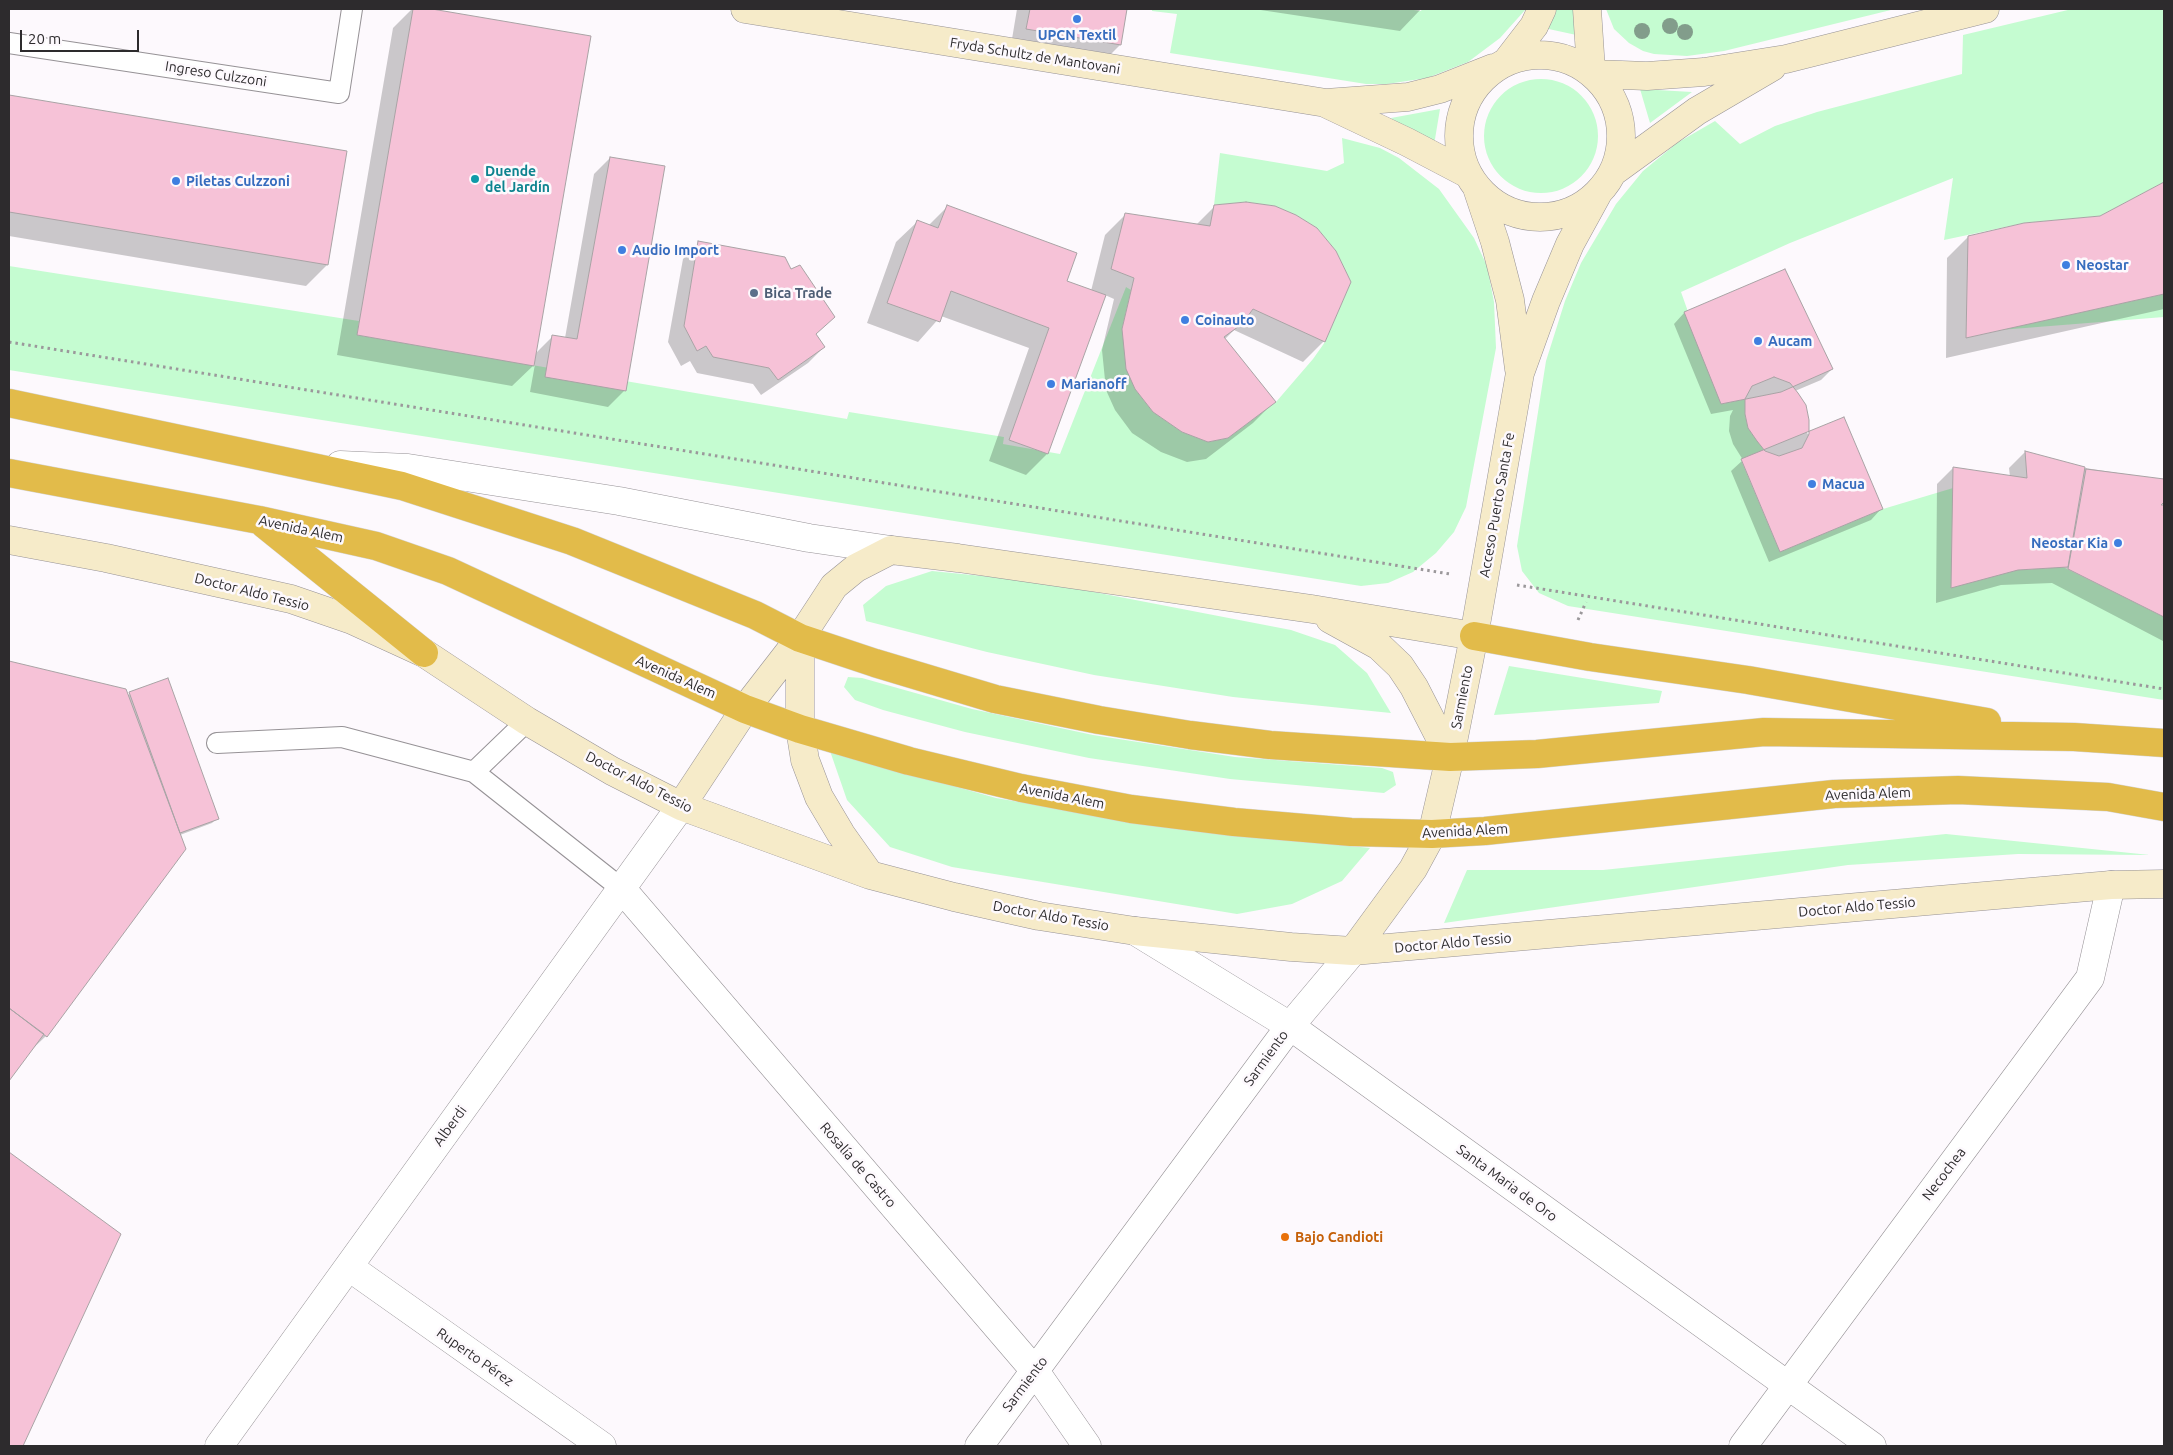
<!DOCTYPE html>
<meta charset="utf-8">
<style>
body{margin:0}
#map{position:relative;width:2173px;height:1455px;overflow:hidden;background:#fdf9fd;font-family:Ubuntu,sans-serif}
canvas{display:block}
.frame{position:absolute;inset:0;border:10px solid #2d2b2d;pointer-events:none}
.scale{position:absolute;left:20px;top:30px;width:119px;height:22px;box-sizing:border-box;border:2px solid #2d2b2d;border-top:0;padding-left:6px;font-size:15px;line-height:18px;white-space:nowrap;color:#2d2b2d;-webkit-text-stroke:4px #fdf9fd;paint-order:stroke}
</style>
<div id="map">
<canvas width="2173" height="1455"></canvas>
<div class="frame"></div>
<div class="scale">20 m</div>
</div>
<script>
const g = document.querySelector('canvas').getContext('2d');
g.lineJoin = 'round';
function fill(path, color) { g.fillStyle = color; g.fill(path, 'evenodd'); }
const toPath = rows => new Path2D(rows.map(r => 'M' + r).join(''));
function strokePath(path, color, width, dash) { g.strokeStyle = color; g.lineWidth = width; g.lineCap = dash ? 'butt' : 'round'; g.setLineDash(dash || []); g.stroke(path); }
function drawText(font, color, halo, rows, align = 'center') {
  g.font = font + ' Ubuntu,sans-serif'; g.lineWidth = 5; g.setLineDash([]); g.textBaseline = 'middle'; g.strokeStyle = halo; g.fillStyle = color; for (const [text, x, y, turn = 0] of rows) {
    g.save(); g.translate(x, y); g.rotate((+turn || 0) * Math.PI / 180); g.textAlign = isNaN(turn) ? turn : align; if (halo) g.strokeText(text, 0, 0); g.fillText(text, 0, 0); g.restore();
  }
}
const green = toPath([
 [1152,9,1407,9,1421,11,1422,9,1526,9,1500,38,1468,62,1427,78,1387,84,1366,84,1170,53,1177,14,1152,11],
 [1555,9,1576,9,1581,36,1544,28],
 [1606,9,1895,9,1724,51,1687,56,1654,54,1643,51,1629,43,1614,29],
 [2072,9,2164,9,2164,182,2100,216,2024,223,1944,240,1953,178,1790,243,1681,292,1721,404,1745,399,1745,414,1748,428,1765,451,1741,460,1780,552,1883,509,1953,488,2018,570,2063,567,2164,617,2164,700,1568,606,1539,593,1522,571,1517,546,1546,361,1565,301,1581,263,1616,204,1643,171,1677,143,1715,121,1740,144,1775,126,1817,112,1962,74,1963,35],
 '1484 136a57 57 0 1 1 114 0a57 57 0 1 1-114 0Z',
 [1640,89,1692,92,1650,123],
 [1440,109,1434,145,1391,118],
 [1342,138,1380,148,1399,158,1439,189,1474,238,1487,266,1494,302,1496,348,1466,507,1454,532,1436,553,1413,572,1388,583,1361,586,9,370,9,266,359,321,357,335,847,419,849,412,1004,437,1003,444,1060,454,1126,287,1131,290,1122,329,1135,389,1153,412,1182,432,1208,442,1228,438,1276,402,1313,359,1325,342,1351,282,1336,251,1317,228,1296,215,1275,206,1246,202,1214,205,1220,153,1327,171,1344,163],
 [2164,294,2164,317,2000,330],
 [932,571,1042,582,1291,630,1335,645,1367,673,1391,713,1233,697,1094,675,987,652,866,621,863,605,886,586],
 [1509,666,1662,691,1659,703,1494,715],
 [848,677,862,678,972,709,1093,735,1235,757,1382,768,1393,772,1396,785,1384,793,1230,779,1089,758,965,732,883,710,855,700,844,687],
 [830,751,996,798,1159,826,1370,848,1342,881,1292,904,1237,914,952,867,890,847,847,800],
 [1946,834,2150,855,2018,854,1848,865,1444,923,1467,870,1603,870]
]);
const shadow = toPath([
 [412,9,425,9,589,38,535,354,553,336,565,338,594,174,610,158,624,391,608,407,530,392,535,364,512,386,337,355,393,28],
 [1017,9,1126,9,1120,45,1104,61,1011,45],
 [1254,9,1421,9,1400,31],
 [9,96,346,152,327,265,306,286,9,236],
 [2164,183,2164,309,1946,358,1947,258,1968,237,2100,217],
 [1215,206,1324,341,1303,362,1234,330,1224,340,1274,402,1253,423,1206,459,1187,462,1161,452,1132,433,1115,410,1106,390,1102,350,1114,299,1105,295,1047,454,1026,475,989,461,1029,348,941,316,918,342,867,323,896,242,917,222,928,226,947,207,1065,282,1091,291,1105,235,1126,214,1196,225],
 [699,243,790,270,833,317,815,335,824,347,808,363,761,395,753,384,697,373,690,361,681,366,668,342,683,259],
 [1784,270,1832,369,1821,380,1795,391,1807,433,1881,509,1871,520,1769,562,1731,471,1743,460,1733,444,1729,431,1730,416,1733,410,1711,414,1674,324,1684,313],
 [2025,452,2085,468,2164,480,2164,503,2161,506,2164,506,2163,641,2052,583,2001,585,1936,603,1937,484,1953,468,2010,477,2009,468],
 [9,663,125,690,128,695,167,680,217,818,212,823,180,835,46,1036,25,1056,9,1079],
 [9,1154,119,1234,21,1446,9,1446]
]);
const building = toPath([
 [413,9,432,9,591,36,534,366,357,335,413,9],
 [1030,9,1127,9,1121,45,1026,29,1030,9],
 [9,95,347,151,328,265,9,212,9,95],
 [610,157,665,166,626,391,545,377,552,335,577,339,610,157],
 [2164,182,2164,294,1966,338,1968,236,2024,223,2100,216,2164,182],
 [1246,202,1275,206,1296,215,1317,228,1336,251,1351,282,1325,342,1253,309,1242,324,1224,337,1276,402,1228,438,1208,442,1182,432,1153,412,1135,389,1126,369,1122,329,1134,278,1111,269,1125,213,1210,226,1214,205,1246,202],
 [947,205,1077,253,1067,281,1106,295,1048,454,1009,440,1049,328,951,291,940,322,887,303,917,220,938,228,947,205],
 [698,241,785,257,791,269,800,265,835,317,816,334,825,347,778,380,769,368,713,357,706,346,697,351,684,326,698,241],
 [1785,269,1833,369,1781,392,1721,404,1684,312,1785,269],
 [1774,377,1790,383,1798,393,1806,405,1809,420,1809,434,1802,448,1779,456,1765,451,1757,441,1748,428,1745,414,1745,399,1752,386,1774,377],
 [1844,417,1883,509,1780,552,1741,459,1844,417],
 [2025,451,2085,467,2068,567,2018,570,1951,588,1953,467,2027,478,2025,451],
 [2086,469,2164,479,2164,502,2161,505,2164,505,2164,617,2068,569,2086,469],
 [9,661,126,689,186,849,47,1037,9,1008,9,661],
 [168,678,219,819,180,833,129,692,168,678],
 [9,1008,44,1034,9,1081,9,1008],
 [9,1152,121,1234,23,1446,9,1446,9,1152]
]);
const path = toPath([
 [9,342,1450,574],
 [1517,585,2164,689],
 [1578,620,1586,602]
]);
const lane = toPath([
 [9,43,339,93,352,9],
 [217,743,342,737,474,772,527,721],
 [474,772,622,889]
]);
const street = toPath([
 [340,465,408,468,619,501,809,538,891,550],
 [622,889,1035,1371,1087,1446],
 [1135,931,1290,1026,1872,1446],
 [349,1267,602,1446],
 [219,1446,681,806],
 [979,1446,1290,1026,1353,951],
 [1743,1446,2090,978,2111,885]
]);
const secondary = toPath([
 [745,9,1326,103,1408,97,1440,89,1493,68],
 [1587,9,1591,70],
 '1459 136a81 81 0 1 1 162 0a81 81 0 1 1-162 0Z',
 [1507,61,1534,26,1542,9],
 [1596,74,1647,76,1704,72,1786,59,1985,9],
 [1327,104,1407,142,1468,174],
 [1613,172,1697,111,1772,67],
 [1477,188,1495,242,1510,300,1519,369],
 [9,540,106,558,291,599,352,620,424,653,527,721,612,771,681,806,870,875,954,897,1039,916,1135,931,1291,947,1353,951,2111,885,2164,884],
 [1330,619,1379,646,1400,666,1414,687,1450,757],
 [800,638,800,729,805,760,819,797,841,834,870,875],
 [681,806,745,709,800,638,834,586,856,568,891,550,958,558,1312,609,1474,636],
 [1353,951,1413,869,1432,834,1450,757,1474,636,1520,373,1546,301,1570,244,1598,193]
]);
const highway = toPath([
 [9,403,402,486,572,541,755,615,800,638,875,663,995,699,1099,720,1190,735,1270,745,1450,757,1537,754,1764,732,2074,737,2164,743],
 [9,473,259,520,376,546,448,571,745,709,800,729,909,761,1021,788,1131,809,1234,822,1351,832,1432,834,1485,831,1834,794,1958,790,2108,797,2164,807],
 [264,524,424,653],
 [1474,636,1590,657,1748,680,1987,722]
]);
const trees = [
 [1670,26],
 [1642,31],
 [1685,32]
];
const markers = [
 [1077,19,5,"#3f7fe0"],
 [475,179,5,"#0f9aa8"],
 [176,181,5,"#3f7fe0"],
 [622,250,5,"#3f7fe0"],
 [2066,265,5,"#3f7fe0"],
 [754,293,5,"#5c6f8a"],
 [1185,320,5,"#3f7fe0"],
 [1758,341,5,"#3f7fe0"],
 [1051,384,5,"#3f7fe0"],
 [1812,484,5,"#3f7fe0"],
 [2118,543,5,"#3f7fe0"],
 [1285,1237,5,"#e8710a"]
];
const shopNames = [
 ["UPCN Textil",1077,35,"center"],
 ["Piletas Culzzoni",186,181],
 ["Audio Import",632,250],
 ["Neostar",2076,265],
 ["Coinauto",1195,320],
 ["Aucam",1768,341],
 ["Marianoff",1061,384],
 ["Macua",1822,484],
 ["Neostar Kia",2108,543,"right"]
];
const streetNames = [
 ["Fryda Schultz de Mantovani",1035,56,9],
 ["Ingreso Culzzoni",216,74,9],
 ["Acceso Puerto Santa Fe",1497,505,-80],
 ["Avenida Alem",301,529,12],
 ["Doctor Aldo Tessio",252,592,14],
 ["Avenida Alem",676,677,24],
 ["Sarmiento",1462,697,-79],
 ["Doctor Aldo Tessio",639,782,27],
 ["Avenida Alem",1868,794,-2],
 ["Avenida Alem",1062,796,11],
 ["Avenida Alem",1465,831,-3],
 ["Doctor Aldo Tessio",1857,907,-5],
 ["Doctor Aldo Tessio",1051,916,10],
 ["Doctor Aldo Tessio",1453,943,-5],
 ["Sarmiento",1266,1058,-54],
 ["Alberdi",450,1126,-54],
 ["Rosalía de Castro",858,1165,49],
 ["Necochea",1944,1174,-53],
 ["Santa Maria de Oro",1507,1183,36],
 ["Ruperto Pérez",475,1357,35],
 ["Sarmiento",1025,1384,-53]
];
const cultureNames = [
 ["Duende",485,171],
 ["del Jardín",485,187]
];
const serviceNames = [
 ["Bica Trade",764,293]
];
const foodNames = [
 ["Bajo Candioti",1295,1237]
];
fill(green, '#c5fcd1');
fill(shadow, '#0003');
fill(building, '#f6c2d7');
strokePath(building, '#a9a3a5', 1);
strokePath(lane, '#969296', 22);
strokePath(street, '#969296', 29);
strokePath(secondary, '#969296', 29);
strokePath(highway, '#d5d5d5', 29);
strokePath(path, '#9b989b', 3, [2.5, 4]);
strokePath(lane, '#fff', 20);
strokePath(street, '#fff', 28);
strokePath(secondary, '#f6ebc9', 28);
strokePath(highway, '#e2bb4a', 28);
g.fillStyle = '#829d8b';
for (const [x, y] of trees) { g.beginPath(); g.arc(x, y, 8, 0, 2 * Math.PI); g.fill(); }
for (const [x, y, r, color] of markers) { const dot = new Path2D(); dot.arc(x, y, r, 0, 2 * Math.PI); g.fillStyle = color; g.fill(dot); strokePath(dot, '#fdf9fd', 2); }
drawText('bold 14px', '#366cbe', '#fdf9fd', shopNames, 'left');
drawText('14px', '#2d2b2d', '#fdf9fd', streetNames);
drawText('bold 14px', '#0d838f', '#fdf9fd', cultureNames, 'left');
drawText('bold 14px', '#4e5e75', '#fdf9fd', serviceNames, 'left');
drawText('bold 14px', '#c56008', '#fdf9fd', foodNames, 'left');
</script>
